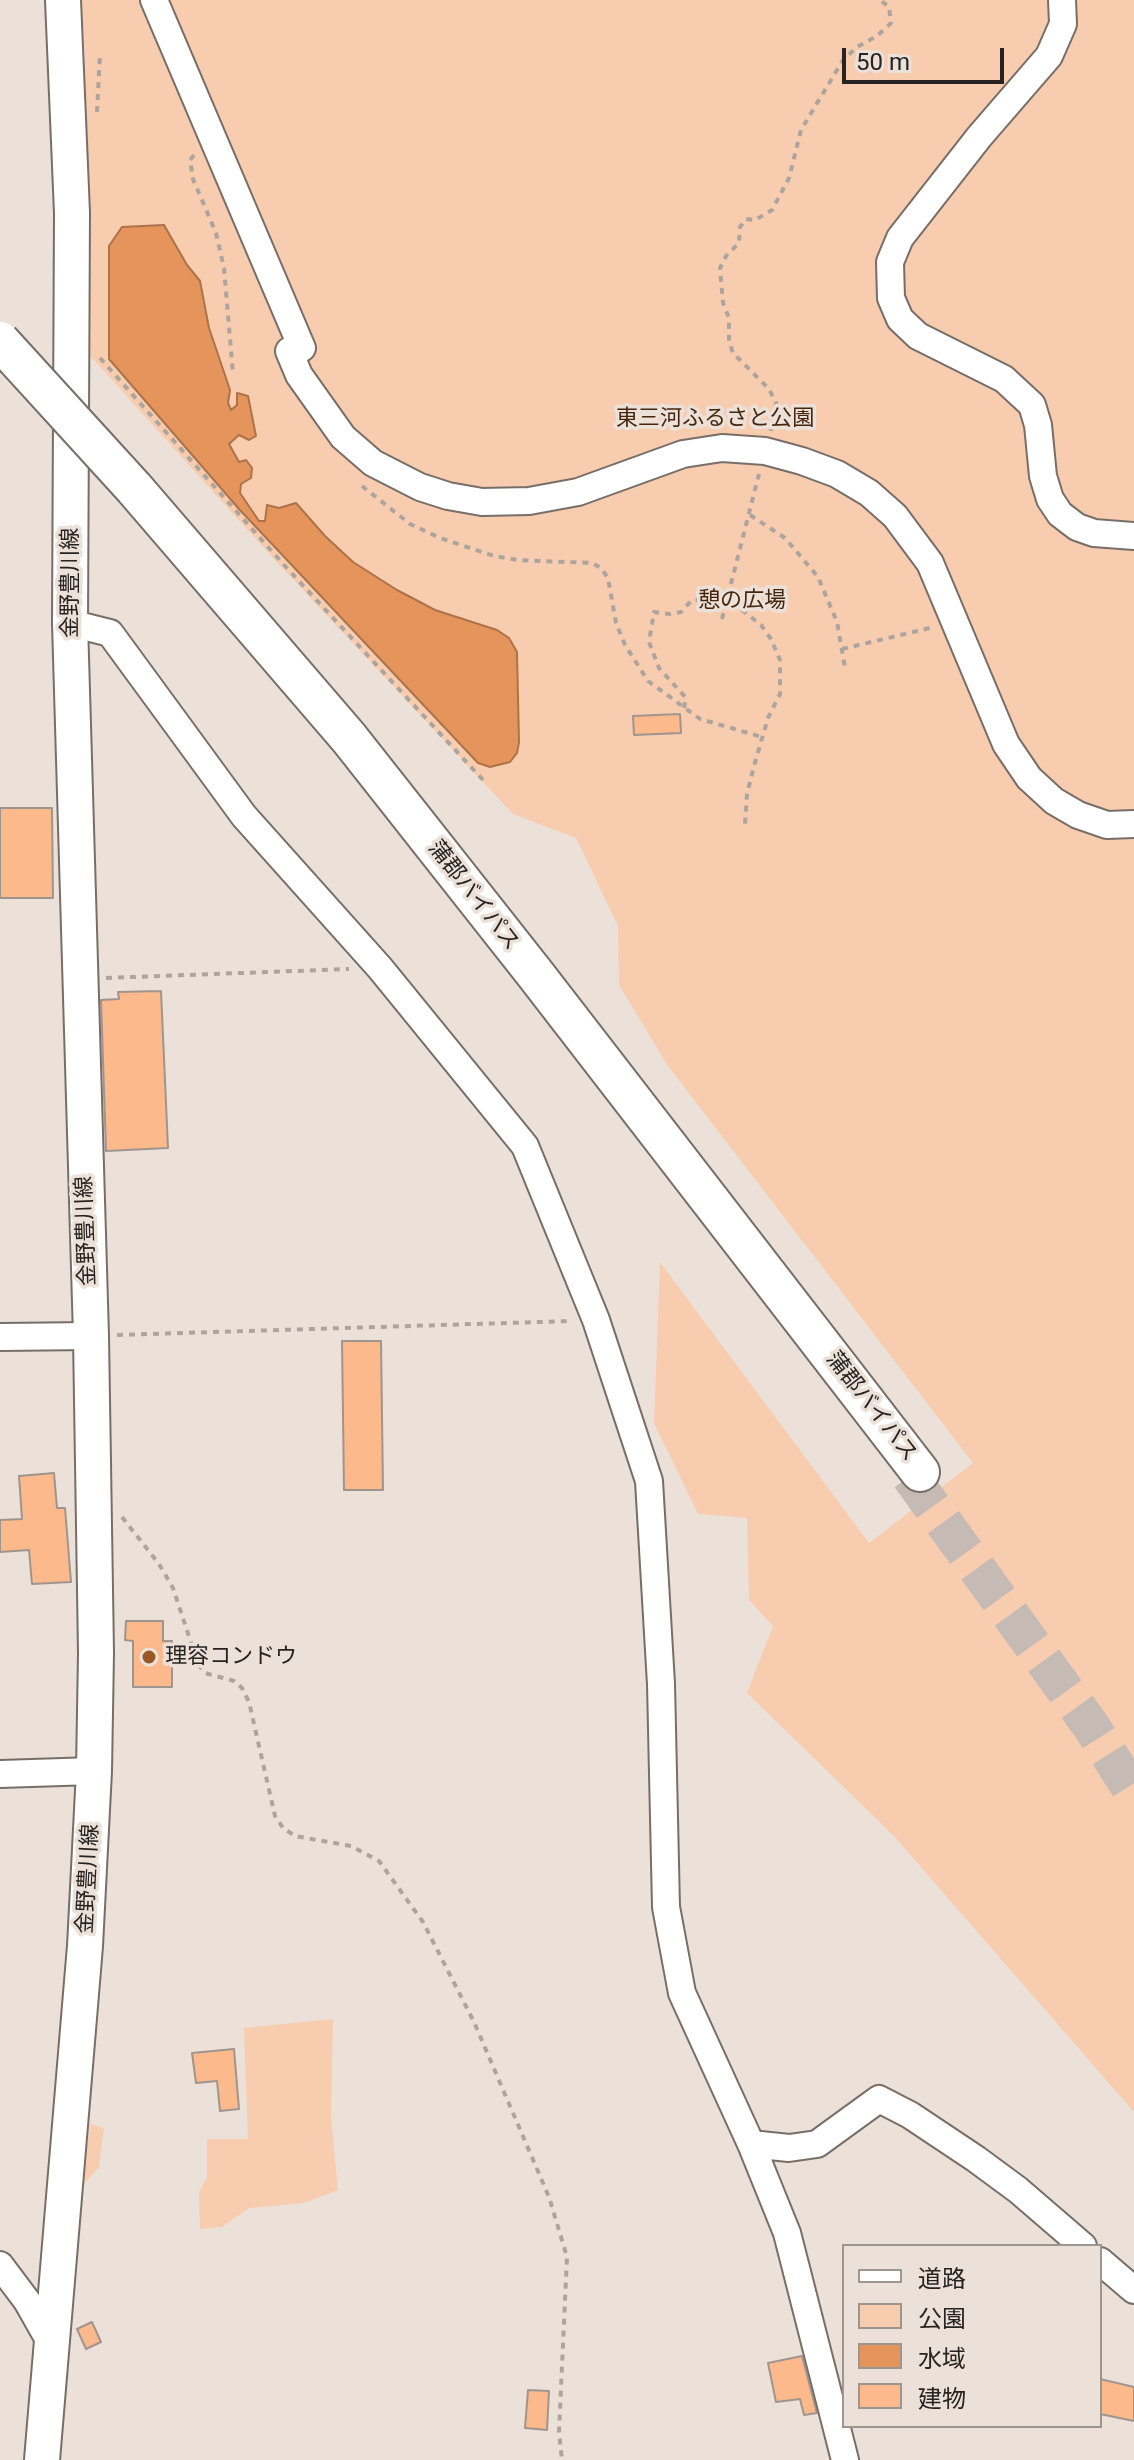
<!DOCTYPE html>
<meta charset="utf-8">
<style>
body{margin:0}
#map{position:relative;width:1134px;height:2460px;overflow:hidden;background:#ece1d9;font-family:Roboto,"Noto Sans JP",sans-serif}
canvas{display:block}
.legend{position:absolute;left:842px;top:2244px;width:260px;height:184px;box-sizing:border-box;background:#ece1d9;border:2px solid #9d958f;margin:0;padding:10px 14px;list-style:none;font-size:24px;color:#272321}
.legend li{display:flex;align-items:center;gap:16px;height:40px}
.legend b{width:40px;border:2px solid #9d958f}
.scale{position:absolute;left:842px;top:48px;width:162px;height:36px;box-sizing:border-box;border:4px solid #272321;border-top:0;padding-left:10px;font-size:24px;line-height:28px;white-space:nowrap;color:#272321;-webkit-text-stroke:6px #ece1d9;paint-order:stroke}
</style>
<div id="map">
<canvas width="1134" height="2460"></canvas>
<ul class="legend">
<li><b style="height:10px;background:#fff"></b>道路</li>
<li><b style="height:22px;background:#f7ccaf"></b>公園</li>
<li><b style="height:22px;background:#e5955c"></b>水域</li>
<li><b style="height:22px;background:#fbb98c"></b>建物</li>
</ul>
<div class="scale">50 m</div>
</div>
<script>
const g = document.querySelector('canvas').getContext('2d');
g.lineJoin = 'round';
function fill(path, color) { g.fillStyle = color; g.fill(path, 'evenodd'); }
const toPath = rows => new Path2D(rows.map(r => 'M' + r).join(''));
function strokePath(path, color, width, dash) { g.strokeStyle = color; g.lineWidth = width; g.lineCap = dash ? 'butt' : 'round'; g.setLineDash(dash || []); g.stroke(path); }
function drawText(font, color, halo, rows, align = 'center') {
  g.font = font + ' Roboto,"Noto Sans JP",sans-serif'; g.lineWidth = 7; g.setLineDash([]); g.textBaseline = 'middle'; g.strokeStyle = halo; g.fillStyle = color; for (const [text, x, y, turn = 0] of rows) {
    g.save(); g.translate(x, y); g.rotate((+turn || 0) * Math.PI / 180); g.textAlign = isNaN(turn) ? turn : align; if (halo) g.strokeText(text, 0, 0); g.fillText(text, 0, 0); g.restore();
  }
}
const green = toPath([
 [81,0,1134,0,1134,2112,893,1835,747,1693,773,1626,749,1600,747,1518,698,1514,654,1423,660,1262,869,1543,973,1463,668,1066,619,985,618,926,576,838,513,814,272,557,83,348,82,186,85,54],
 [333,2019,331,2118,338,2190,304,2203,249,2208,222,2227,200,2229,199,2192,207,2177,207,2139,248,2139,244,2028],
 [90,2124,104,2128,99,2167,83,2185]
]);
const water = toPath([
 [164,225,187,265,200,281,209,328,230,390,228,403,231,410,237,405,237,393,248,396,256,436,249,440,239,435,229,444,239,462,246,460,252,468,251,478,241,484,240,493,259,521,265,521,267,505,279,508,296,503,325,536,353,562,397,590,435,610,497,630,509,638,517,652,519,742,517,753,510,762,490,767,478,763,239,509,109,359,109,246,122,227,164,225]
]);
const building = toPath([
 [680,714,681,733,634,735,633,716,680,714],
 [0,808,52,808,53,898,0,898,0,808],
 [161,991,168,1148,106,1151,101,1000,119,999,118,992,161,991],
 [342,1341,381,1341,383,1490,344,1490,342,1341],
 [54,1473,57,1508,65,1508,71,1582,32,1584,29,1550,0,1552,0,1520,22,1519,19,1476,54,1473],
 [126,1621,163,1621,163,1641,172,1641,172,1687,133,1687,133,1641,125,1640,126,1621],
 [234,2049,239,2109,220,2111,217,2081,196,2083,192,2053,234,2049],
 [92,2322,101,2342,86,2349,77,2329,92,2322],
 [802,2356,817,2413,804,2415,800,2399,776,2402,768,2363,802,2356],
 [1100,2379,1134,2387,1134,2421,1100,2414,1100,2379],
 [528,2390,549,2391,547,2430,525,2428,528,2390]
]);
const highwayTunnel = toPath([
 [910,1476,1091,1726,1134,1794]
]);
const path = toPath([
 [97,112,100,54],
 [194,155,190,160,193,179,216,233,224,268,233,374],
 [100,358,285,566,483,780],
 [771,431,776,403,769,389,733,353,729,341,729,318,723,303,720,268,726,256,739,243,740,227,746,219,755,220,772,210,789,178,801,130,843,60,857,47,877,36,891,23,889,7,880,0],
 [362,486,410,524,440,538,494,556,518,560,592,563,601,568,608,578,616,623,625,645,648,681,700,719,762,737],
 [750,515,785,538,818,577,837,622,845,668],
 [722,619,759,474],
 [842,649,934,627],
 [684,708,686,698,659,668,649,642,654,612,670,614,681,612,692,600,713,600,738,607,761,625,771,639,780,660,780,694,768,718,754,766,747,794,745,825],
 [106,978,349,969],
 [117,1335,572,1321],
 [122,1517,159,1564,173,1588,198,1664,205,1673,234,1681,242,1688,249,1702,275,1816,283,1828,295,1836,351,1846,379,1861,423,1922,474,2022,549,2197,567,2257,559,2432,562,2460]
]);
const minor = toPath([
 [154,0,302,348,289,351,299,375,343,437,373,463,420,487,448,496,482,502,529,501,578,492,683,454,722,448,765,451,802,461,837,474,869,493,895,516,930,563,1006,744,1029,778,1054,801,1078,815,1107,825,1134,824],
 [1062,0,1063,24,1049,56,979,137,900,238,890,262,891,298,900,319,918,336,1004,379,1032,405,1038,425,1043,476,1050,499,1060,514,1077,527,1094,533,1134,536],
 [70,623,110,633,244,816,380,968,525,1146,596,1320,649,1481,661,1684,666,1907,682,1993,751,2144,787,2233,845,2460],
 [0,1337,91,1336],
 [0,1774,94,1771],
 [751,2144,789,2148,817,2144,879,2099,910,2115,976,2159,1018,2190,1083,2246],
 [1100,2261,1134,2290],
 [0,2265,27,2301,52,2345]
]);
const major = toPath([
 [42,2460,85,1946,94,1771,96,1653,91,1336,70,623,72,213,63,0]
]);
const highway = toPath([
 [134,488,349,738,536,975,920,1472]
]);
const highwayBridge = toPath([
 [0,341,134,488]
]);
const markers = [
 [149,1657,8,"#995724"]
];
const parkNames = [
 ["東三河ふるさと公園",715,419],
 ["憩の広場",742,601]
];
const streetNames = [
 ["金野豊川線",71,583,-90],
 ["蒲郡バイパス",473,896,52],
 ["金野豊川線",87,1231,-92],
 ["蒲郡バイパス",871,1407,52],
 ["金野豊川線",89,1879,-87]
];
const poiNames = [
 ["理容コンドウ",165,1657]
];
fill(green, '#f7ccaf');
fill(water, '#e5955c');
strokePath(water, '#ac734a', 2);
fill(building, '#fbb98c');
strokePath(building, '#a0958e', 2);
strokePath(highwayTunnel, '#c5bbb4', 38, [38, 19]);
strokePath(minor, '#786e68', 30);
strokePath(major, '#786e68', 38);
strokePath(highway, '#786e68', 42);
strokePath(path, '#ada49e', 4, [6, 6]);
strokePath(minor, '#fff', 26);
strokePath(major, '#fff', 34);
strokePath(highway, '#fff', 38);
strokePath(highwayBridge, '#786e68', 42, []);
strokePath(highwayBridge, '#fff', 38);
for (const [x, y, r, color] of markers) { const dot = new Path2D(); dot.arc(x, y, r, 0, 2 * Math.PI); g.fillStyle = color; g.fill(dot); strokePath(dot, '#ece1d9', 3); }
drawText('22px', '#46260e', '#ece1d9', parkNames);
drawText('22px', '#272321', '#ece1d9', streetNames);
drawText('22px', '#272321', '#ece1d9', poiNames, 'left');
</script>
